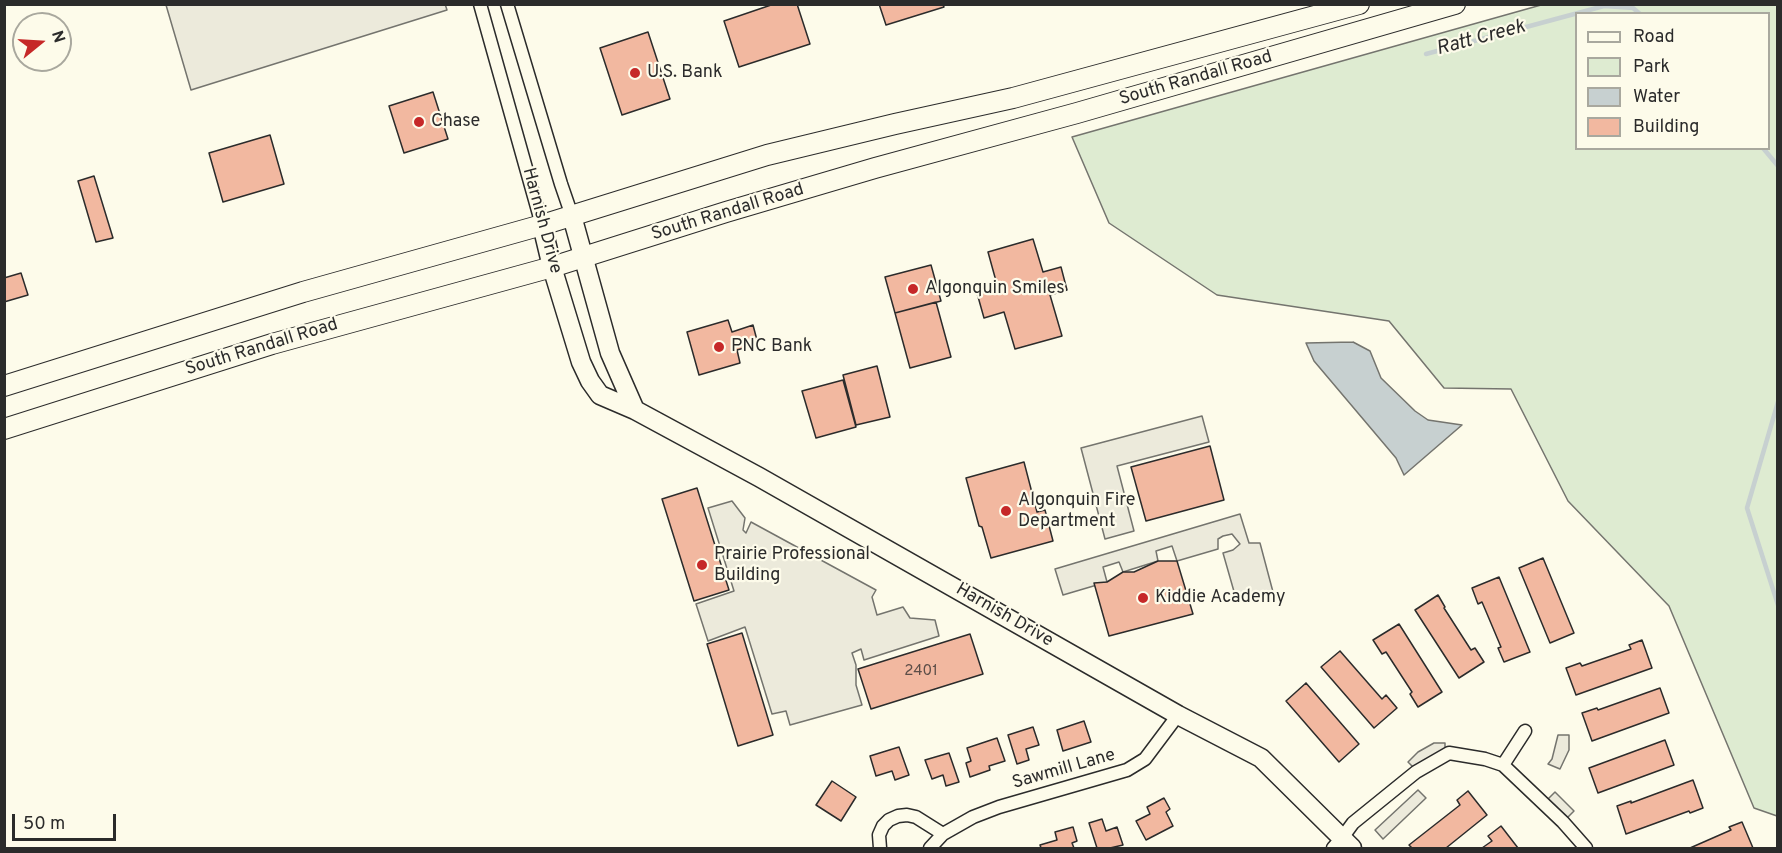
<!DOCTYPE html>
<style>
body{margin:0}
#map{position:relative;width:1782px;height:853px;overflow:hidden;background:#fdfbea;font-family:Overpass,sans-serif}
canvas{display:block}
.frame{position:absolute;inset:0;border:6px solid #2b2b2b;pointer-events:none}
.legend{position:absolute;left:1575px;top:12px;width:195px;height:138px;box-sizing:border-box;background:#fdfbea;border:2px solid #a9a89e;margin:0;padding:8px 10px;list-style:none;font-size:18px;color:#2b2b2b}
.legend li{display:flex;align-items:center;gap:12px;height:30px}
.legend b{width:30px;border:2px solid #a9a89e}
.north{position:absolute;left:12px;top:12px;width:60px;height:60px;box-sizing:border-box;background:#fdfbea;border:2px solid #a9a89e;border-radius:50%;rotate:72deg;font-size:16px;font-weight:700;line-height:24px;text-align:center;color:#2b2b2b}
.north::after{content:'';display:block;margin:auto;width:21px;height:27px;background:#c62828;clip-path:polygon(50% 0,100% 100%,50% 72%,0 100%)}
.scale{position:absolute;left:12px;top:814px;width:104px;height:27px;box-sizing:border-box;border:3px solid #2b2b2b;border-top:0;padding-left:8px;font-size:18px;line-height:21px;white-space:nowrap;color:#2b2b2b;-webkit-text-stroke:4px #fdfbea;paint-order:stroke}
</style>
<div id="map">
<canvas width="1782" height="853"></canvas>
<div class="frame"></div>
<ul class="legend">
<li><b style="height:8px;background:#fdfbea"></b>Road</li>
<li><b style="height:16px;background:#deebd1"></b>Park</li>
<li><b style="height:16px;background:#c7d0d0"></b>Water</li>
<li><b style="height:16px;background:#f2b8a0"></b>Building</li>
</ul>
<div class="north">N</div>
<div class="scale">50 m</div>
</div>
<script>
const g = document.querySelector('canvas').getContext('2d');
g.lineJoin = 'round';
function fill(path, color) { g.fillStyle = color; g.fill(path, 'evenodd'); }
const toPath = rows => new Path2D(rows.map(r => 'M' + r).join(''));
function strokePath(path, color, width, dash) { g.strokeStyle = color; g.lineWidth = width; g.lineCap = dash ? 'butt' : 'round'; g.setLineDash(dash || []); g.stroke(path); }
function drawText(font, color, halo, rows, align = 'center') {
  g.font = font + ' Overpass,sans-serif'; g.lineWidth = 4.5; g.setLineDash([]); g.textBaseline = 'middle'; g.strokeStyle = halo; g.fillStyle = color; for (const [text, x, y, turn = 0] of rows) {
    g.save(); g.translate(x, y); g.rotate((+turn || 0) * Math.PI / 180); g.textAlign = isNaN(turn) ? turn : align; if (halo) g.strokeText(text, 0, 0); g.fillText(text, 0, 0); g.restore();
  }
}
const green = toPath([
 [1541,5,1777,5,1777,816,1754,808,1669,606,1568,501,1511,389,1444,388,1389,321,1217,295,1109,223,1072,137,1541,5],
 [1576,14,1768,14,1768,148,1576,148,1576,14]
]);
const parking = toPath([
 [445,4,447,10,191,90,166,5,445,4],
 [1202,416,1209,442,1117,466,1134,531,1105,539,1081,448,1202,416],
 [732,501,745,518,743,530,746,533,751,522,876,590,872,597,877,615,903,607,910,618,935,620,939,636,864,660,861,649,852,653,856,665,856,685,862,705,790,725,786,711,772,714,745,627,708,641,696,604,734,591,708,508,732,501],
 [1240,514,1249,543,1260,543,1273,592,1237,602,1223,553,1233,550,1240,544,1232,534,1223,536,1218,539,1218,549,1177,561,1172,546,1156,551,1158,561,1123,572,1119,562,1103,567,1107,582,1063,595,1055,569,1240,514],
 [1558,735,1569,735,1569,750,1560,769,1548,764,1552,759,1558,735],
 [1434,743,1445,743,1445,755,1414,768,1408,762,1418,752,1434,743],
 [1418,790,1426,798,1383,839,1375,830,1418,790],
 [1555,792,1574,811,1563,822,1544,803,1555,792]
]);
const water = toPath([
 [1353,342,1370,351,1381,378,1415,411,1428,420,1462,425,1404,475,1396,458,1314,361,1306,343,1353,342]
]);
const stream = toPath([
 [1426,54,1604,6,1633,8,1640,14],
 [1763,148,1778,166],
 [1778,402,1747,508,1778,605]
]);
const building = toPath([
 [774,4,797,4,810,44,739,67,724,21,774,4],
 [879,4,943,4,944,7,886,25,879,4],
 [648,32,670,99,622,115,600,48,648,32],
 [433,92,448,139,404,153,389,106,433,92],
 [270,135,284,184,223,202,209,153,270,135],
 [94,176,113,238,96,242,78,181,94,176],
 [1033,239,1043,272,1061,267,1067,290,1050,295,1062,336,1015,349,1004,312,984,318,975,286,996,281,988,252,1033,239],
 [931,265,941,301,895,313,885,277,931,265],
 [21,273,28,295,4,302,4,278,21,273],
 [936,302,951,357,910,368,895,313,936,302],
 [728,320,732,332,753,325,758,344,737,350,740,363,699,375,687,332,728,320],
 [877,366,890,417,856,425,843,375,877,366],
 [843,380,856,427,816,438,802,391,843,380],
 [1210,446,1224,500,1146,521,1131,467,1210,446],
 [1024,462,1037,512,1045,510,1053,541,991,558,982,527,979,526,966,478,1024,462],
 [697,488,729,590,694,601,662,499,697,488],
 [1543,558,1574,633,1550,643,1519,568,1543,558],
 [1158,561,1177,561,1193,614,1109,636,1094,583,1107,582,1123,572,1134,572,1158,561],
 [1499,577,1530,652,1504,662,1498,648,1501,647,1482,602,1478,604,1472,588,1499,577],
 [1438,595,1445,607,1444,608,1471,650,1475,648,1484,662,1459,678,1415,610,1438,595],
 [1399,624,1442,692,1418,707,1410,694,1412,692,1386,652,1382,654,1373,640,1399,624],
 [742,633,773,735,738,746,707,644,742,633],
 [970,634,983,674,871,709,858,669,970,634],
 [1642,640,1652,668,1576,695,1566,668,1580,663,1582,666,1631,649,1629,645,1642,640],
 [1340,651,1382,699,1386,695,1397,708,1374,728,1321,667,1340,651],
 [1306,683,1359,744,1339,762,1286,701,1306,683],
 [1660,688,1669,713,1592,741,1582,713,1597,708,1598,710,1660,688],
 [1084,721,1091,742,1063,751,1057,730,1084,721],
 [1033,727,1039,745,1026,749,1029,760,1017,764,1008,735,1033,727],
 [997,738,1005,761,989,766,990,770,970,777,966,763,971,761,967,748,997,738],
 [1665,740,1674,765,1598,793,1589,768,1665,740],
 [899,747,909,775,895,780,892,771,876,776,870,756,899,747],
 [949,753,959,782,946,786,943,775,932,779,925,760,949,753],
 [1693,780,1703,808,1690,813,1689,811,1626,834,1617,806,1631,801,1631,803,1693,780],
 [832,781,856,797,841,821,816,805,832,781],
 [1468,791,1487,815,1446,848,1412,848,1409,845,1460,805,1457,800,1468,791],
 [1164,798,1170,809,1166,812,1173,826,1146,840,1136,821,1150,814,1147,807,1164,798],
 [1102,819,1106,831,1117,827,1123,845,1110,848,1097,848,1089,823,1102,819],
 [1742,822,1753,848,1690,848,1731,830,1729,827,1742,822],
 [1501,826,1518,848,1482,848,1492,841,1488,836,1501,826],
 [1073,827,1077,841,1072,843,1074,848,1041,848,1040,845,1057,840,1055,832,1073,827]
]);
const street = toPath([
 [480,4,542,225],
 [507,4,561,184,572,216],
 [1503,765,1525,731],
 [880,848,879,835,883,826,889,820,898,816,907,815,916,817,943,834],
 [930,848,943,834,973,817,999,807,1127,770,1145,759,1178,715],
 [1333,848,1342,838,1353,823,1416,772,1449,753,1485,759,1503,765,1563,822,1586,848]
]);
const secondary = toPath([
 [572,216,610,353,635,410],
 [542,225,552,267,581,362,590,381,600,395,635,410,759,477,1178,715,1261,758,1352,848]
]);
const primary = toPath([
 [4,386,303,292,542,225,767,155,895,124,1013,98,1359,4],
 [4,429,272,344,552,267,726,212,875,168,1077,113,1455,4]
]);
const markers = [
 [635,73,6,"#c62828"],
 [419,122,6,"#c62828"],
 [913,289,6,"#c62828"],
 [719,347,6,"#c62828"],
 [1006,511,6,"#c62828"],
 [702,565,6,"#c62828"],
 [1143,598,6,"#c62828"]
];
const numberNames = [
 ["2401",921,672]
];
const poiNames = [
 ["U.S. Bank",647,73],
 ["Chase",431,122],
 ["Algonquin Smiles",925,289],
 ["PNC Bank",731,347],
 ["Algonquin Fire",1018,501],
 ["Department",1018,522],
 ["Prairie Professional",714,555],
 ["Building",714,576],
 ["Kiddie Academy",1155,598]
];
const streetNames = [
 ["South Randall Road",1196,79,-16],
 ["South Randall Road",728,213,-17],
 ["Harnish Drive",541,221,75],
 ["South Randall Road",262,348,-17],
 ["Harnish Drive",1004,616,30],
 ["Sawmill Lane",1064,770,-16]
];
const waterNames = [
 ["Ratt Creek",1481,39,-15]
];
fill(green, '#deebd1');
strokePath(green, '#74746e', 1.5);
fill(parking, '#eceadb');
strokePath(parking, '#74746e', 1.5);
fill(water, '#c7d0d0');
strokePath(water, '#74746e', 1.5);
strokePath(stream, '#c7d0d0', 4.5);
fill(building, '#f2b8a0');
strokePath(building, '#2b2b2b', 1.5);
strokePath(street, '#2b2b2b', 15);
strokePath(secondary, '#2b2b2b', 21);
strokePath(primary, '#2b2b2b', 22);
strokePath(street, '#fdfbea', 12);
strokePath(secondary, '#fdfbea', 18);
strokePath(primary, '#fdfbea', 20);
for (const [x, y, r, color] of markers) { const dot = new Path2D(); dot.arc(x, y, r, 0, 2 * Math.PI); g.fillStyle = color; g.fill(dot); strokePath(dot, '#fdfbea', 2); }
drawText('15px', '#5d4e48', null, numberNames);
drawText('18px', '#2b2b2b', '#fdfbea', poiNames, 'left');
drawText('18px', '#2b2b2b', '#fdfbea', streetNames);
drawText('italic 20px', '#2b2b2b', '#fdfbea', waterNames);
</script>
